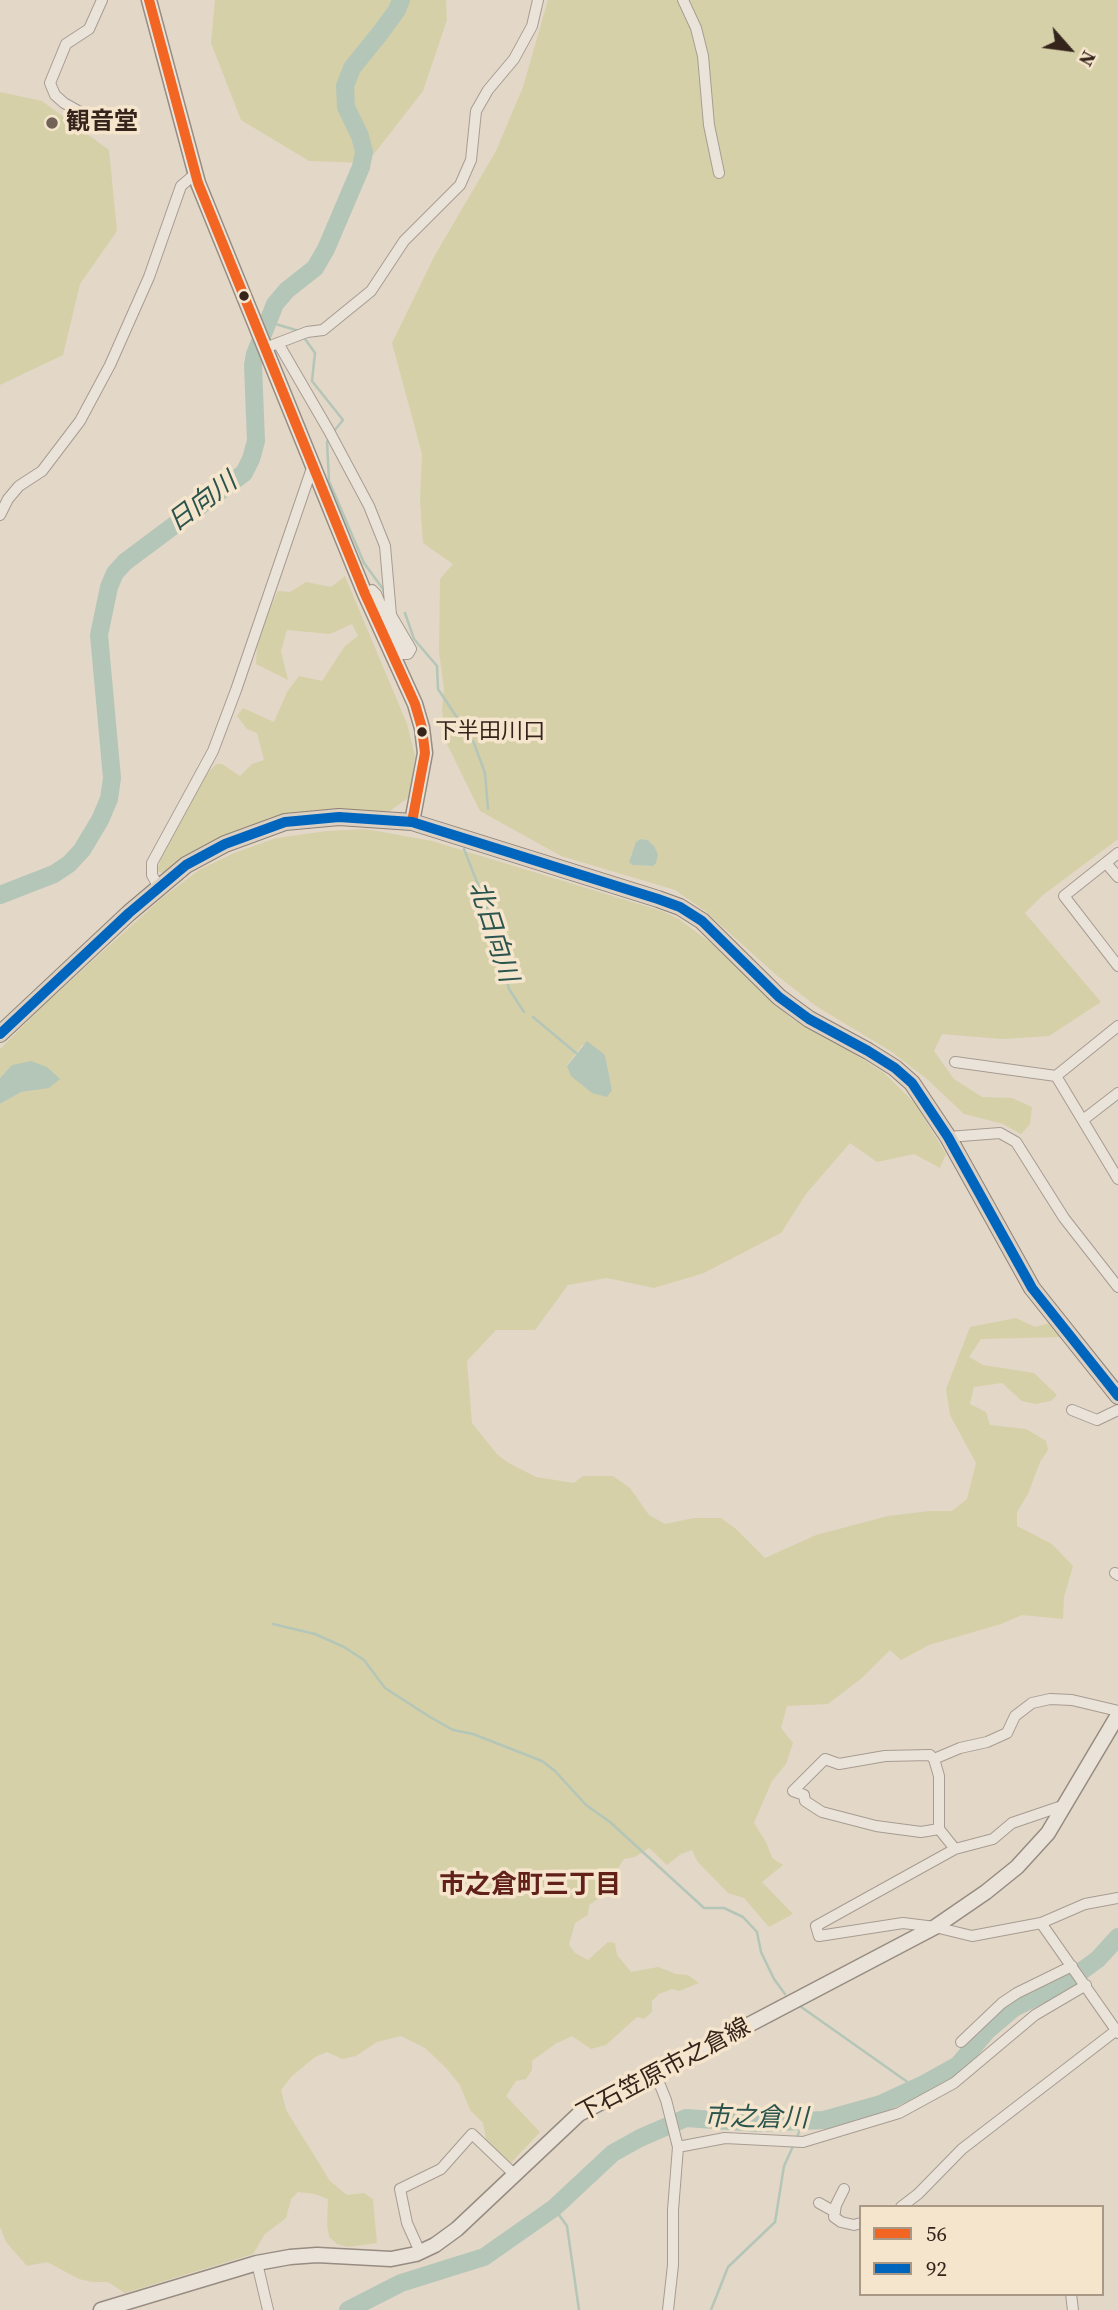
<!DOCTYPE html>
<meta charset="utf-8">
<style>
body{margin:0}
#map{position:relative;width:1118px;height:2310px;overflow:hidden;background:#e3d7c7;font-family:"Source Serif 4",serif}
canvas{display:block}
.legend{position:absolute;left:859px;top:2205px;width:245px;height:91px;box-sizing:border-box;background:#f5e5cc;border:2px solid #a89885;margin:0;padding:9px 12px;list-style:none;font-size:21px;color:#34241b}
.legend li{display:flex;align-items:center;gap:14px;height:35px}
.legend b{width:35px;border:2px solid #a89885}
.north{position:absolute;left:1034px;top:14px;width:70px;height:70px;-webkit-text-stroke:5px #f5e5cc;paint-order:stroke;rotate:118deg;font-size:19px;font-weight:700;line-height:28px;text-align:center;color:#34241b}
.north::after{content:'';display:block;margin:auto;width:24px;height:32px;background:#34241b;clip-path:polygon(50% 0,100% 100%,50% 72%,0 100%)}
</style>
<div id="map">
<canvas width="1118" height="2310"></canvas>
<ul class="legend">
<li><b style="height:9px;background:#f26522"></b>56</li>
<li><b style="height:9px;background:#0065bd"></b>92</li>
</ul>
<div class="north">N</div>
</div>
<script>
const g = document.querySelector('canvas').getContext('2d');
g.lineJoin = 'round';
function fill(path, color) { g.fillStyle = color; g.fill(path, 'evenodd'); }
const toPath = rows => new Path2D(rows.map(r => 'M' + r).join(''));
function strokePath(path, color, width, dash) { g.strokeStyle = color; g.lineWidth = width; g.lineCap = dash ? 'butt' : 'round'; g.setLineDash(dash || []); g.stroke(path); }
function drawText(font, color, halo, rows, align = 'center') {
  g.font = font + ' "Source Serif 4","Noto Sans JP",serif'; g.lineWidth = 7; g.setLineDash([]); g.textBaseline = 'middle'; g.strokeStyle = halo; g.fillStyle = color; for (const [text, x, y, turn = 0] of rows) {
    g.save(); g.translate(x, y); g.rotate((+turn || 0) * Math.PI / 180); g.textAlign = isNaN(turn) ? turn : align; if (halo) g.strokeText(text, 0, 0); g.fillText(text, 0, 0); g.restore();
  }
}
const green = toPath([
 [215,0,446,0,447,20,423,91,367,163,309,161,241,120,211,43],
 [548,0,1118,0,1118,839,1043,895,1025,913,1101,1002,1049,1036,1002,1039,942,1034,934,1051,954,1079,982,1097,1012,1098,1032,1107,1030,1124,1021,1134,1003,1124,964,1114,928,1080,892,1052,816,1006,775,974,705,911,675,890,561,856,480,811,445,740,442,710,444,688,439,652,440,579,453,564,423,543,420,501,422,454,392,343,435,255,496,151,523,87],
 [641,839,648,840,654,846,653,866,633,865,630,863,631,855],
 [0,92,42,101,109,150,117,231,80,284,63,355,0,385],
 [345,576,407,724,415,756,409,797,390,811,337,811,206,846,162,873,157,871,164,849,203,778,216,764,222,764,240,776,252,764,264,760,257,733,247,729,237,716,243,708,274,722,287,692,299,676,322,681,345,646,358,636,352,624,330,634,287,630,281,651,288,680,256,664,257,647,264,621,278,591,290,592,306,582,331,587],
 [366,829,432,841,662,911,679,919,711,943,792,1019,841,1045,884,1073,915,1103,946,1154,940,1168,914,1154,877,1162,850,1143,806,1194,781,1233,704,1273,654,1288,607,1278,568,1285,535,1330,496,1330,467,1361,472,1423,497,1454,507,1462,536,1477,574,1483,583,1476,613,1476,630,1488,649,1515,665,1524,694,1518,721,1518,736,1529,765,1558,816,1535,888,1516,929,1511,952,1511,967,1499,976,1463,950,1415,946,1389,970,1327,1016,1318,1035,1327,1050,1323,1062,1337,981,1339,969,1357,983,1365,1034,1373,1057,1395,1051,1401,1035,1404,1022,1401,1002,1383,974,1387,970,1404,986,1412,990,1425,1026,1429,1046,1441,1048,1450,1040,1462,1028,1494,1017,1512,1017,1526,1052,1544,1073,1566,1064,1597,1063,1619,1022,1615,1001,1624,929,1645,901,1660,890,1650,862,1678,828,1704,787,1706,781,1728,793,1743,786,1764,772,1781,754,1823,766,1842,772,1858,783,1865,762,1882,793,1914,769,1927,744,1898,728,1893,697,1861,692,1850,681,1854,667,1865,649,1848,635,1857,624,1859,598,1899,589,1905,588,1915,575,1923,569,1945,575,1953,588,1960,608,1942,615,1943,617,1955,631,1972,658,1967,676,1974,688,1975,699,1983,679,1991,672,1989,659,1994,652,2001,652,2012,644,2019,637,2017,606,2045,591,2049,572,2036,555,2044,532,2061,532,2070,526,2079,516,2081,506,2096,540,2132,510,2164,486,2139,483,2123,470,2110,460,2085,446,2068,425,2048,401,2036,377,2042,356,2056,342,2059,327,2052,315,2057,292,2076,281,2090,286,2110,330,2181,347,2195,364,2193,373,2199,377,2243,348,2247,337,2244,329,2237,327,2224,328,2199,315,2194,298,2192,291,2199,286,2218,265,2234,253,2254,125,2293,108,2282,92,2282,79,2279,47,2262,27,2266,6,2242,0,2227,0,1104,21,1092,35,1090,12,1065,0,1078,0,1049,48,1001,162,898,199,870,234,853,276,838,327,831],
 [582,1045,605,1055,612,1090,567,1065]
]);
const water = toPath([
 [641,839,648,840,654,846,658,854,656,863,653,866,632,865,629,862,636,842],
 [587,1041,605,1055,612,1090,607,1097,592,1093,571,1076,567,1066],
 [31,1061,47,1067,60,1079,49,1088,21,1092,0,1104,0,1078,12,1065]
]);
const stream = toPath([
 [269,322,299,331],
 [303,336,315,353,312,381,343,420,334,431],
 [330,437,327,442,329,481,364,563,383,589,385,597],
 [405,613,414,639,437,666,438,689,474,743,485,773,488,809],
 [464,849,486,905,509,989,524,1012],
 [533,1017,576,1053],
 [273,1624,315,1634,344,1647,364,1660,385,1688,430,1717,453,1730,473,1734,542,1761,555,1771,586,1805,610,1822,704,1908,724,1908,743,1917,757,1932,761,1952,774,1979,785,1994],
 [797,2004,916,2088],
 [797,2138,802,2122],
 [554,2208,567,2226,579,2310],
 [711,2310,728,2267,775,2222,784,2166,794,2144]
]);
const river = toPath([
 [0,895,54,874,69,864,82,850,100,820,109,799,112,778,99,635,109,587,115,573,125,562,244,473,251,459,256,441,253,365,255,354,275,304,287,290,315,268,326,249,361,167,364,152,360,136,346,107,345,86,352,68,381,32,397,10,401,0],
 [348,2310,401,2283,484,2257,554,2208,613,2153,640,2138,686,2118,758,2123,824,2120,881,2104,922,2085,958,2065,987,2031,1014,2008,1068,1981,1098,1959,1118,1937]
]);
const minor = toPath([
 [102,0,89,29,66,44,50,83,55,95,64,103,82,113,123,127],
 [683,0,696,28,703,56,709,125,719,173],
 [278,343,329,431,369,506,385,546,391,615,411,649,408,654,402,654,376,594,372,590,365,594],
 [265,348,307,332,323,330,371,291,404,241,460,185,471,160,476,111,488,90,514,59,532,26,538,0],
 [0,515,8,499,19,486,42,471,80,421,110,365,149,277,181,186,195,174],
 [1118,853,1064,896,1118,966],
 [1106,863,1118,877],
 [158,886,152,875,152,863,213,751,236,690,312,468],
 [1118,1026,1056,1076,1118,1179],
 [955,1062,1056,1076],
 [1083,1120,1118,1093],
 [948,1137,1000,1133,1016,1142,1064,1218,1118,1287],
 [1072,1410,1097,1420,1118,1410],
 [1115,1573,1118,1575],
 [934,1759,939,1776,939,1829],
 [1062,1806,1012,1823,993,1839,955,1849,816,1926,819,1936,903,1923,935,1927,972,1936,1041,1923,1085,1904,1118,1898],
 [955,1849,939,1829,921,1832,876,1826,822,1812,805,1801,804,1795,793,1791,825,1759,839,1764,885,1756,930,1755,934,1759,960,1748,987,1742,1007,1733,1015,1716,1032,1703,1050,1699,1072,1700,1118,1711],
 [1041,1923,1118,2033],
 [961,2042,1002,2003,1017,1993,1072,1966],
 [656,2075,666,2100,678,2147,673,2210,673,2265,668,2310],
 [678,2147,725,2138,803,2142,899,2113,954,2083,1035,2015,1086,1985],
 [844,2189,836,2205,834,2217,841,2222,854,2225,861,2223],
 [819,2203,835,2212],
 [901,2207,918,2194,962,2149,1118,2029],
 [420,2252,407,2223,400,2189,441,2169,472,2134,514,2174],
 [257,2263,268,2310],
 [1071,2294,1073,2310]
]);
const secondary = toPath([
 [149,0,198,183,365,594,415,704,422,728,425,753,412,822],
 [101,2310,257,2263,290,2257,317,2255,391,2259,416,2254,435,2245,457,2229,579,2114,935,1927,986,1892,1017,1867,1048,1833,1118,1715]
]);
const trunk = toPath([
 [0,1034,129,913,186,865,225,844,285,822,339,817,412,822,658,899,680,907,702,921,779,997,809,1019,868,1051,895,1068,912,1083,948,1137,1032,1288,1118,1396]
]);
const bus1 = toPath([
 [149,0,198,183,365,594,415,704,422,728,425,753,412,822]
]);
const bus2 = toPath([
 [0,1034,129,913,186,865,225,844,285,822,339,817,412,822,658,899,680,907,702,921,779,997,809,1019,868,1051,895,1068,912,1083,948,1137,1032,1288,1118,1396]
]);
const markers = [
 [52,123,7,"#716357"],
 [244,296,6,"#34241b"],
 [422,732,6,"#34241b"]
];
const busNames = [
 ["下半田川口",435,732]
];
const poiNames = [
 ["観音堂",66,123]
];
const streetNames = [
 ["下石笠原市之倉線",664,2071,-28]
];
const waterNames = [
 ["日向川",203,503,-37],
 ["北日向川",492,932,72],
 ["市之倉川",756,2119,1]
];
const neighbourhoodNames = [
 ["市之倉町三丁目",530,1886]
];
fill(green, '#d6d0a9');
fill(water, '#b4c6b8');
strokePath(stream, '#b4c6b8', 2.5);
strokePath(river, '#b4c6b8', 18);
strokePath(minor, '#a79c91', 12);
strokePath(secondary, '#978c81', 17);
strokePath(trunk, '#8c8278', 18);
strokePath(minor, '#eae3da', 10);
strokePath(secondary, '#eae3da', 14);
strokePath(trunk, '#dcd0c2', 16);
strokePath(bus1, '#f26522', 10);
strokePath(bus2, '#0065bd', 10);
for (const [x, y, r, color] of markers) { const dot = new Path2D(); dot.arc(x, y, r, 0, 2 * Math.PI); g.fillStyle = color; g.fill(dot); strokePath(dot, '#f5e5cc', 2.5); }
drawText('22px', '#34241b', '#f5e5cc', busNames, 'left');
drawText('bold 24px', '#34241b', '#f5e5cc', poiNames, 'left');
drawText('24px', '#34241b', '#f5e5cc', streetNames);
drawText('italic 26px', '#2a544d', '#f5e5cc', waterNames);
drawText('bold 26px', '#61211a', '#f5e5cc', neighbourhoodNames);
</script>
